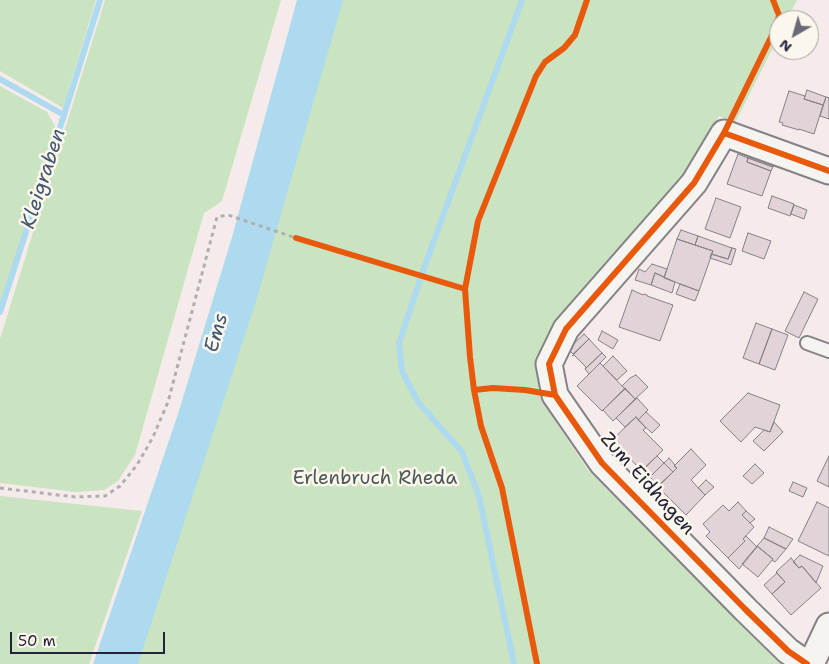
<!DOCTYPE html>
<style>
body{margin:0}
#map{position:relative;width:829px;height:664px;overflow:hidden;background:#f6ebeb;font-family:"Shantell Sans",sans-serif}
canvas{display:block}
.north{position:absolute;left:769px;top:10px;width:50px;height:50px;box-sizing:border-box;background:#fbf7ec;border:1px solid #a4a2a5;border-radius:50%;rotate:218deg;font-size:14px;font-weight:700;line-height:20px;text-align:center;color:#22223b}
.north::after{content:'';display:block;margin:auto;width:18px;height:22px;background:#6c6879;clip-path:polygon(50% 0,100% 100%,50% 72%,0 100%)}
.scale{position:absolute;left:10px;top:632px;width:155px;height:22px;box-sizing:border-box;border:2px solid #22223b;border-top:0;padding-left:6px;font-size:15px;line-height:18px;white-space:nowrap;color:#22223b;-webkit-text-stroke:4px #fbf7ec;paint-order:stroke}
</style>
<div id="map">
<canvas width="829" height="664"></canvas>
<div class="north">N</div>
<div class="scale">50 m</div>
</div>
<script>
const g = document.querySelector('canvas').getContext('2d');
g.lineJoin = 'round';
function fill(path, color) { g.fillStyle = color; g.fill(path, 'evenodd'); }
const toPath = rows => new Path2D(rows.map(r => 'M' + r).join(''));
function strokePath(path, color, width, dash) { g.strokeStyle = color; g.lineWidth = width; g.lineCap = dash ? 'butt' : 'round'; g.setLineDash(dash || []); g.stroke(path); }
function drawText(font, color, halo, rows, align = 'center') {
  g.font = font + ' "Shantell Sans",sans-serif'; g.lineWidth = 5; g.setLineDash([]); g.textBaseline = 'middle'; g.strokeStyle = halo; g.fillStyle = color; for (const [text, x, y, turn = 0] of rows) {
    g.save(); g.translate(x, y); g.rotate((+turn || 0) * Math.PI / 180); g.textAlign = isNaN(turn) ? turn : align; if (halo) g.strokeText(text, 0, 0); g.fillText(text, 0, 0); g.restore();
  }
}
const green = toPath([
 [0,0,96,0,63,108,0,71],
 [105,0,281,0,222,201,204,213,135,455,118,481,104,490,76,492,0,483,0,339],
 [323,0,797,0,787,20,779,20,779,36,735,123,719,116,687,179,560,321,546,401,557,424,588,470,735,618,787,664,126,664],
 [0,86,47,112,56,128,0,309],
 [0,496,142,511,89,664,0,664]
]);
const water = toPath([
 [297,0,343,0,256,301,138,664,93,664,178,414,232,237]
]);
const stream = toPath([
 [0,79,64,115],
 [0,312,64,115,100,0],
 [514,664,479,496,462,452,418,402,402,371,399,343,425,265,522,0]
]);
const building = toPath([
 [807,90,826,97,823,105,804,99,807,90],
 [789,91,805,96,804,99,823,105,814,134,799,129,799,130,782,125,783,123,779,122,789,91],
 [826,97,829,98,829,119,820,116,826,97],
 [750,152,775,161,773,167,748,158,750,152],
 [738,154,748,158,747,162,771,171,762,196,727,184,738,154],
 [748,158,773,167,771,171,747,162,748,158],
 [772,196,794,204,790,216,768,208,772,196],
 [716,198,741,207,730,238,705,229,716,198],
 [794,205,807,210,804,219,791,214,794,205],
 [681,230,698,236,695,245,677,239,681,230],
 [748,233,771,241,764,259,742,251,748,233],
 [698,236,732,248,728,259,711,254,713,251,695,245,698,236],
 [677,239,713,251,699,291,664,278,677,239],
 [732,248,736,249,731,265,710,258,711,254,728,259,732,248],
 [652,264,667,269,664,277,655,273,651,285,635,280,639,269,645,272,652,264],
 [655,273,675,282,672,293,651,285,655,273],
 [680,284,699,291,695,301,676,294,680,284],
 [632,290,643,295,644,294,647,295,647,296,673,305,660,341,619,327,632,290],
 [804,292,818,299,799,338,785,331,804,292],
 [756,323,772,329,759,364,743,358,756,323],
 [772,329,788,335,775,370,759,364,772,329],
 [602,331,618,340,613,349,598,340,602,331],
 [584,334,589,339,573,354,568,349,584,334],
 [589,339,602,353,585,369,586,367,574,355,572,356,589,339],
 [602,353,606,357,589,374,585,369,602,353],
 [613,356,627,371,617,380,603,366,613,356],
 [600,363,625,389,602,411,577,386,600,363],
 [636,375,648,387,635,399,622,386,630,378,636,375],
 [625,388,635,399,613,421,603,410,625,388],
 [748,393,780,405,770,432,755,427,741,442,720,421,748,393],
 [637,398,648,410,638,420,636,417,625,427,616,418,637,398],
 [646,412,660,425,652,433,638,420,646,412],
 [636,417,646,428,643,430,663,450,642,471,612,440,636,417],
 [774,422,783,432,764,451,753,441,764,430,770,432,774,422],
 [691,449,706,465,691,480,705,495,686,515,658,487,677,468,674,466,691,449],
 [657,456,664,463,650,477,642,470,657,456],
 [829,456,829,487,817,481,829,456],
 [669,458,675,465,674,466,677,468,673,472,664,463,669,458],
 [664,463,673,472,658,486,650,477,664,463],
 [755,464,764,473,752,484,743,476,755,464],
 [706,480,714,487,705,495,698,488,706,480],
 [793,482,807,488,803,497,789,491,793,482],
 [738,502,746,511,742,515,754,527,743,539,745,541,728,558,706,536,710,532,703,524,723,505,729,511,738,502],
 [817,502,829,508,829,556,798,541,817,502],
 [746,511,755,519,750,523,742,515,746,511],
 [769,527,793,539,786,549,764,538,769,527],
 [746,536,757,547,739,569,728,558,745,541,743,539,746,536],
 [764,538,786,549,775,562,772,560,773,559,757,546,764,538],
 [757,546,773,559,758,577,742,564,757,546],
 [800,555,823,566,816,583,802,566,799,568,793,562,800,555],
 [791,558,799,568,802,566,821,588,791,615,772,594,785,582,776,572,791,558],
 [777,573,785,582,772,594,764,585,777,573]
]);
const path = toPath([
 [0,488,75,497,105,496,120,486,137,465,153,437,168,402,217,217,228,215,296,238]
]);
const service = toPath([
 [807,343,829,351]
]);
const minor = toPath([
 [807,664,788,651,745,609,602,463,555,395,549,364,566,329,694,183,724,133,829,171],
 [811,664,829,626]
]);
const cycleway = toPath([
 [773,0,779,15,777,25,724,133,694,183,566,329,549,364,555,395,602,463,745,609,788,651,807,664],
 [724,133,829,171],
 [296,238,465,289],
 [474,390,493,388,525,390,555,395],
 [537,664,502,488,481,426,474,390,470,357,465,289,478,221,536,76,545,62,564,48,575,35,587,0]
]);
const parkNames = [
 ["Erlenbruch Rheda",375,479]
];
const streetNames = [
 ["Zum Eidhagen",647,484,48]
];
const waterNames = [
 ["Kleigraben",44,179,-72],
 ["Ems",217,333,-74]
];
fill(green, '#cae3c1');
fill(water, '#addaee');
strokePath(stream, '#addaee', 6);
fill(building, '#e2d3d9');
strokePath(building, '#868186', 1);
strokePath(service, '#868186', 16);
strokePath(minor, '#868186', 29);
strokePath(path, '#b0aeaf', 3, [4, 4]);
strokePath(service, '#f6f4f0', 12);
strokePath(minor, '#f6f4f0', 25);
strokePath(cycleway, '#e8590c', 6);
drawText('19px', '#4a5a59', '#fbf7ec', parkNames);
drawText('19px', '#22223b', '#fbf7ec', streetNames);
drawText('italic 20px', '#425771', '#fbf7ec', waterNames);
</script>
